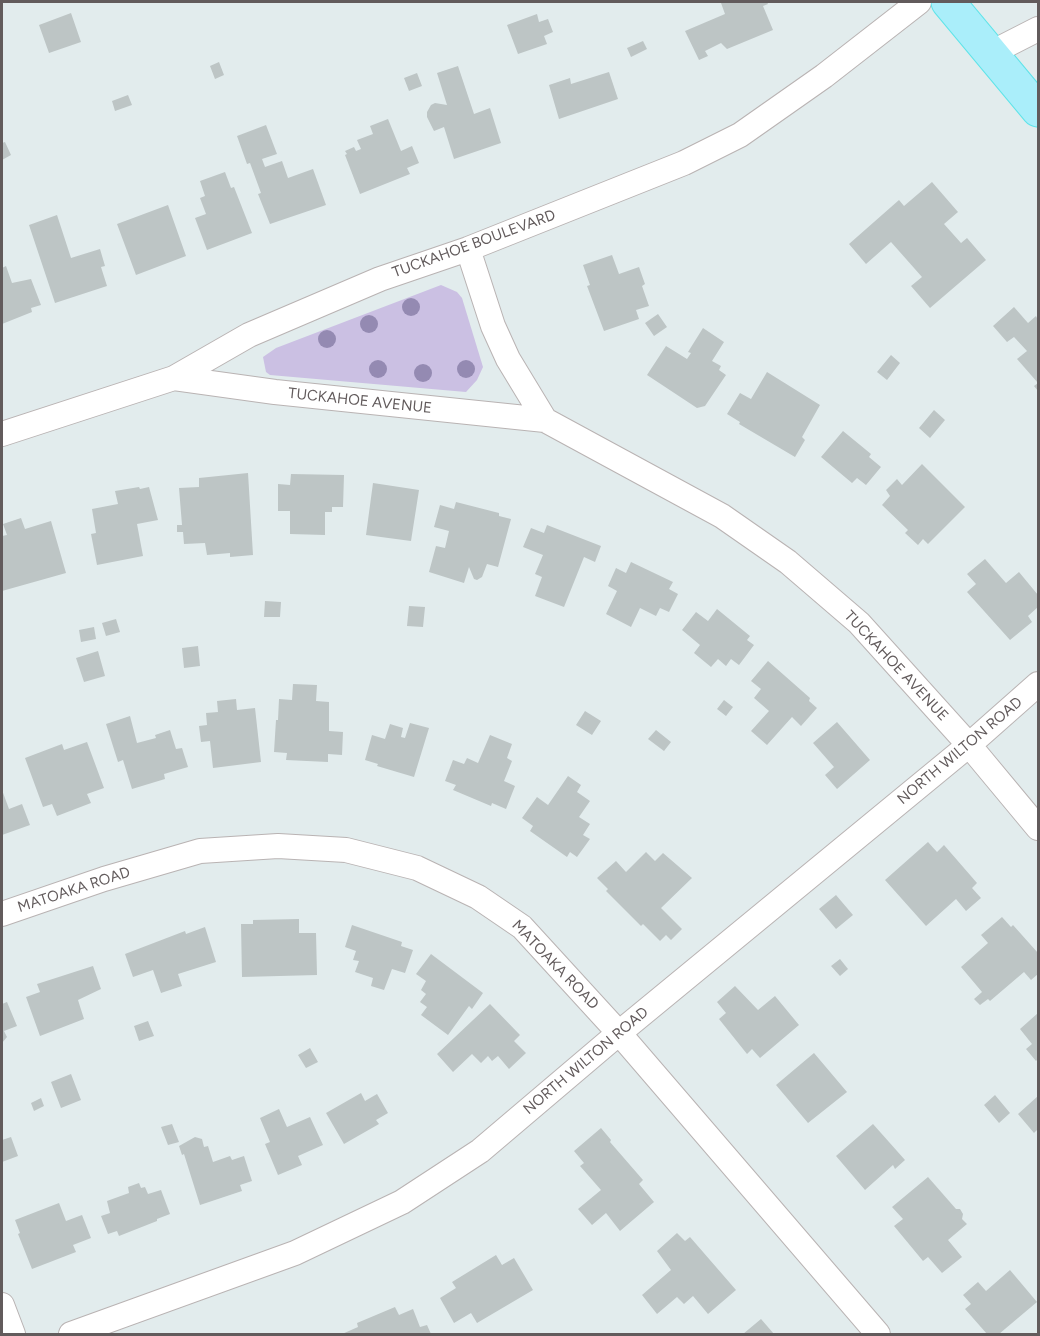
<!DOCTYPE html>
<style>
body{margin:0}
#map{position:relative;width:1040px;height:1336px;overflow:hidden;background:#e2eced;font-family:Figtree,sans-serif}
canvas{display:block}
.frame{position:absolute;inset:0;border:3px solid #625b5c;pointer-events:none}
</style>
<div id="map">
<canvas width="1040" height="1336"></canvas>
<div class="frame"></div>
</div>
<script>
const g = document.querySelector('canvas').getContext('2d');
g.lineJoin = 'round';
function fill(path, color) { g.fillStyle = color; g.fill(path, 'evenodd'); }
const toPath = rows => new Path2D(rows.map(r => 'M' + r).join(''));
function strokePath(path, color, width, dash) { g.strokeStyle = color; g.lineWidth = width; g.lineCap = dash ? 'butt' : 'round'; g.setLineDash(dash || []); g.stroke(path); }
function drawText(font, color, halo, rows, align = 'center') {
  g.font = font + ' Figtree,sans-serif'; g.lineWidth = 4.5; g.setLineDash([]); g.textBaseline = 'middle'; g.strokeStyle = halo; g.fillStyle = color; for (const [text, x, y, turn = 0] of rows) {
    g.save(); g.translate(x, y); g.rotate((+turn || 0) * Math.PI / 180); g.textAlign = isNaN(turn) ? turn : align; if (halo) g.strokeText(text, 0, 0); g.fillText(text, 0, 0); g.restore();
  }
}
const green = toPath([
 [441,285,457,292,462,298,483,367,477,380,466,392,270,375,266,372,263,357,276,348]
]);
const building = toPath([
 [724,2,767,2,768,4,763,6,773,30,727,49,721,43,705,51,708,56,699,60,685,31,725,14,721,3],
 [71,13,81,42,49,53,39,25],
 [537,14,539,22,548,19,553,32,544,36,547,44,518,54,507,25],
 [643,41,647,49,631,57,627,48],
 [219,62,224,75,215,79,210,66],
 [458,66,474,114,490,108,501,143,454,159,444,127,434,131,427,117,427,112,431,105,435,103,447,105,437,73],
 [609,72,618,99,559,119,549,85,570,78,571,84],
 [417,73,422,86,409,91,404,78],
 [128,95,132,105,115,111,112,101],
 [388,119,401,151,412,146,419,163,407,168,410,174,360,194,345,155,347,154,345,151,354,147,356,151,361,149,357,140,373,134,370,126],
 [266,125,277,154,262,159,265,167,282,161,288,178,313,169,326,205,270,224,258,194,261,193,250,163,247,164,237,136],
 [5,142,11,155,2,160,2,143],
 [225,172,231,188,234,187,252,233,207,250,195,218,206,214,200,198,205,196,200,181],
 [932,182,958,212,944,224,961,243,967,238,986,260,930,308,911,286,922,277,891,242,866,264,849,244,899,200,904,206],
 [168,205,186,256,136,275,117,224],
 [57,215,71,258,100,249,105,266,101,267,107,286,55,303,29,225],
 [612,255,619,274,639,267,645,284,642,286,649,306,636,310,639,319,604,331,587,286,590,285,583,265],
 [6,266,12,283,31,279,41,305,31,308,32,312,2,324,2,268],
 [1014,307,1028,323,1036,316,1038,320,1038,391,1034,386,1038,383,1017,359,1027,351,1014,337,1007,342,993,326],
 [658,314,667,327,654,336,645,323],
 [703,328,724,342,712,361,721,366,719,370,726,375,705,406,697,408,647,375,666,346,687,359,691,353,688,352],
 [891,355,900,363,887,380,877,372],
 [767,372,820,405,802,437,805,440,795,457,739,424,740,422,727,414,740,393,751,399],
 [934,410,945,420,930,438,919,428],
 [843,431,871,454,869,457,881,467,866,485,857,478,852,483,821,457],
 [922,464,965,507,928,544,923,539,918,545,905,533,908,530,882,505,890,496,886,490,897,479,902,485],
 [248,473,253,555,230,557,230,553,207,555,205,543,184,544,183,532,177,532,177,525,182,525,179,488,199,487,199,478],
 [291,474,344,475,343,507,332,507,332,512,325,512,325,535,290,534,290,511,278,511,278,484,290,485],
 [373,483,419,490,411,541,366,535],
 [139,487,140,489,149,487,158,520,137,524,143,556,97,565,91,534,96,533,92,509,118,504,115,491],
 [456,502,499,513,499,516,511,519,498,567,487,564,482,577,477,580,474,579,469,567,464,583,429,572,436,546,445,548,449,531,434,527,440,505,454,509],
 [21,518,25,529,51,521,66,573,2,591,2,536,7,535,3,524],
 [547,525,601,546,595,562,584,557,564,607,535,596,542,577,535,574,543,555,523,547,531,528,544,533],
 [985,559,1006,583,1019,572,1038,595,1038,607,1028,616,1032,622,1010,640,967,592,976,584,967,574],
 [631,562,673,582,669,589,678,594,669,612,660,608,656,616,640,608,631,627,606,614,617,591,608,586,616,568,626,573],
 [265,601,281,602,280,617,264,617],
 [409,606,425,607,423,627,407,626],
 [717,609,750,636,747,640,754,645,739,665,731,659,726,666,718,659,711,667,694,653,700,645,682,630,696,612,708,621],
 [116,619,120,632,106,636,102,623],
 [94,627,96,639,81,642,79,630],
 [198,646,200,666,184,668,182,648],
 [98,651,105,676,84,682,76,658],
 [768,661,810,698,809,701,817,708,801,726,792,717,767,745,751,731,769,711,754,698,761,689,751,681],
 [293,684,317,685,316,701,329,702,329,731,343,732,342,755,328,754,328,762,286,760,287,753,274,752,276,720,278,720,279,699,292,700],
 [236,699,237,710,255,708,261,762,213,768,210,741,201,742,199,726,207,725,206,713,218,712,217,701],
 [724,700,733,707,726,716,717,709],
 [585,711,601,721,592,735,576,725],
 [130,716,137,743,156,738,155,735,170,730,176,749,182,748,188,767,164,774,165,779,132,789,123,760,118,762,106,724],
 [837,722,870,760,837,789,825,775,834,767,813,743],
 [410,723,429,728,414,777,377,766,378,764,365,760,372,735,385,739,390,724,403,728,401,737,405,738],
 [656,730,671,742,664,751,648,739],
 [490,735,512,744,507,758,512,761,504,781,515,786,506,809,492,803,491,806,453,790,456,785,445,781,453,760,464,764,467,758,478,763],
 [87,742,104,788,87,794,91,803,57,816,52,804,43,807,25,758,62,744,64,750],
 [568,776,581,785,577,792,590,801,579,817,590,824,583,835,590,839,577,857,570,852,567,857,530,831,533,826,522,818,537,797,548,805],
 [2,790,9,809,22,804,30,825,2,835],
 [928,842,937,852,944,845,977,883,972,888,981,898,966,911,956,899,926,926,885,880],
 [646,852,655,861,663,853,692,878,661,908,682,929,671,940,666,935,660,941,643,924,641,926,606,891,608,889,597,878,616,861,626,872],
 [836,895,853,915,836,929,819,909],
 [1002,917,1011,927,1013,925,1038,953,1038,974,1031,980,1024,972,990,1001,988,999,980,1005,974,999,982,992,961,967,988,943,981,935],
 [299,919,299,933,316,933,317,975,242,977,241,924,253,924,253,920],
 [352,925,402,942,401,946,413,950,405,973,392,969,384,990,371,986,373,978,355,972,359,961,353,960,356,951,345,947],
 [205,927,216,962,178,974,182,986,161,993,153,970,133,977,125,954,185,931,186,934],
 [431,954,483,993,472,1009,469,1006,448,1035,421,1015,427,1007,420,1002,426,994,421,990,426,981,416,974],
 [840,959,848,969,840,976,831,966],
 [93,966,101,989,78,1000,84,1019,40,1036,26,997,40,992,37,984],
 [735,986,758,1010,775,996,799,1025,760,1058,752,1049,747,1054,719,1019,726,1013,717,1002],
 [7,1002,17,1026,4,1031,7,1037,2,1043,2,1004],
 [490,1004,520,1035,514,1041,526,1053,509,1069,498,1056,492,1061,488,1056,481,1063,472,1054,453,1072,437,1054],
 [1038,1013,1038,1059,1036,1061,1026,1049,1032,1044,1020,1029],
 [148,1021,154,1036,139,1041,134,1026],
 [310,1048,318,1062,306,1068,298,1055],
 [814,1053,847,1092,808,1123,776,1085],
 [71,1074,81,1100,61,1108,51,1082],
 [361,1093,365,1101,377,1094,388,1113,376,1120,379,1124,344,1144,326,1113],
 [995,1095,1010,1113,999,1123,984,1105],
 [1038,1096,1038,1129,1034,1133,1018,1114],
 [41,1098,44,1106,34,1111,31,1103],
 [279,1109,287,1127,310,1117,323,1145,298,1156,302,1165,278,1175,265,1144,270,1142,260,1118],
 [172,1124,179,1142,168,1145,161,1127],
 [873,1124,905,1160,895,1169,893,1165,865,1190,836,1156],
 [601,1128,611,1140,610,1142,643,1180,639,1184,654,1202,620,1231,606,1213,592,1225,578,1209,601,1190,580,1166,584,1163,574,1151],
 [11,1137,18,1156,2,1162,2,1140],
 [195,1137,202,1139,204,1147,208,1146,213,1162,230,1156,232,1160,244,1156,252,1181,240,1185,242,1191,200,1205,184,1154,182,1155,179,1146],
 [928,1177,956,1209,960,1209,963,1214,962,1219,967,1224,948,1240,962,1257,942,1273,928,1257,923,1261,894,1226,903,1219,892,1207],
 [139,1183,141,1188,145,1187,148,1194,161,1190,170,1214,157,1219,157,1221,119,1236,117,1231,108,1234,101,1216,110,1213,107,1201,129,1193,128,1187],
 [59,1203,66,1221,82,1215,91,1238,73,1245,76,1252,32,1269,18,1234,20,1233,15,1220],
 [677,1233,685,1241,690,1237,736,1290,708,1314,693,1296,684,1304,677,1297,657,1314,642,1295,671,1270,657,1251],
 [496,1255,502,1265,514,1258,533,1290,477,1323,471,1313,454,1323,440,1298,456,1288,452,1282],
 [1010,1270,1037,1302,999,1334,987,1334,965,1309,971,1304,963,1295,978,1282,986,1291],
 [395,1307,399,1315,413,1309,420,1327,427,1325,431,1334,342,1334,358,1327,357,1323],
 [761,1319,774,1334,743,1334]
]);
const street = toPath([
 [991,53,1038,29],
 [468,249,493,326,508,359,545,420],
 [174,378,275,392,545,420,722,516,788,562,859,623,969,745,1038,828],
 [2,434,174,378,249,335,380,279,468,249,684,163,740,135,824,76,919,2],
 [2,914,104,879,200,851,278,846,346,850,417,868,478,897,522,927,619,1033,878,1334],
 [2,1305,13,1334],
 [71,1334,295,1253,402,1202,480,1151,619,1033,969,745,1038,684]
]);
const primary = toPath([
 [948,2,1038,110]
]);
const trees = [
 [411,307],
 [369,324],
 [327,339],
 [378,369],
 [466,369],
 [423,373]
];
const streetNames = [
 ["TUCKAHOE BOULEVARD",474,244,-20],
 ["TUCKAHOE AVENUE",360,401,6],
 ["TUCKAHOE AVENUE",896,666,47],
 ["NORTH WILTON ROAD",960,751,-40],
 ["MATOAKA ROAD",74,890,-18],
 ["MATOAKA ROAD",555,965,46],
 ["NORTH WILTON ROAD",586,1061,-40]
];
fill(green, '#cbc0e3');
fill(building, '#bdc5c5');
strokePath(street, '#b9b3b3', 26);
strokePath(primary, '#5fe4e9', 35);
strokePath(street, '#fff', 24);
strokePath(primary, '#aaeefa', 33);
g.fillStyle = '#948ab2';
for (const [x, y] of trees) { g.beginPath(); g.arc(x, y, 9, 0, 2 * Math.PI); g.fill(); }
drawText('15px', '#625b5c', '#fff', streetNames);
</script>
